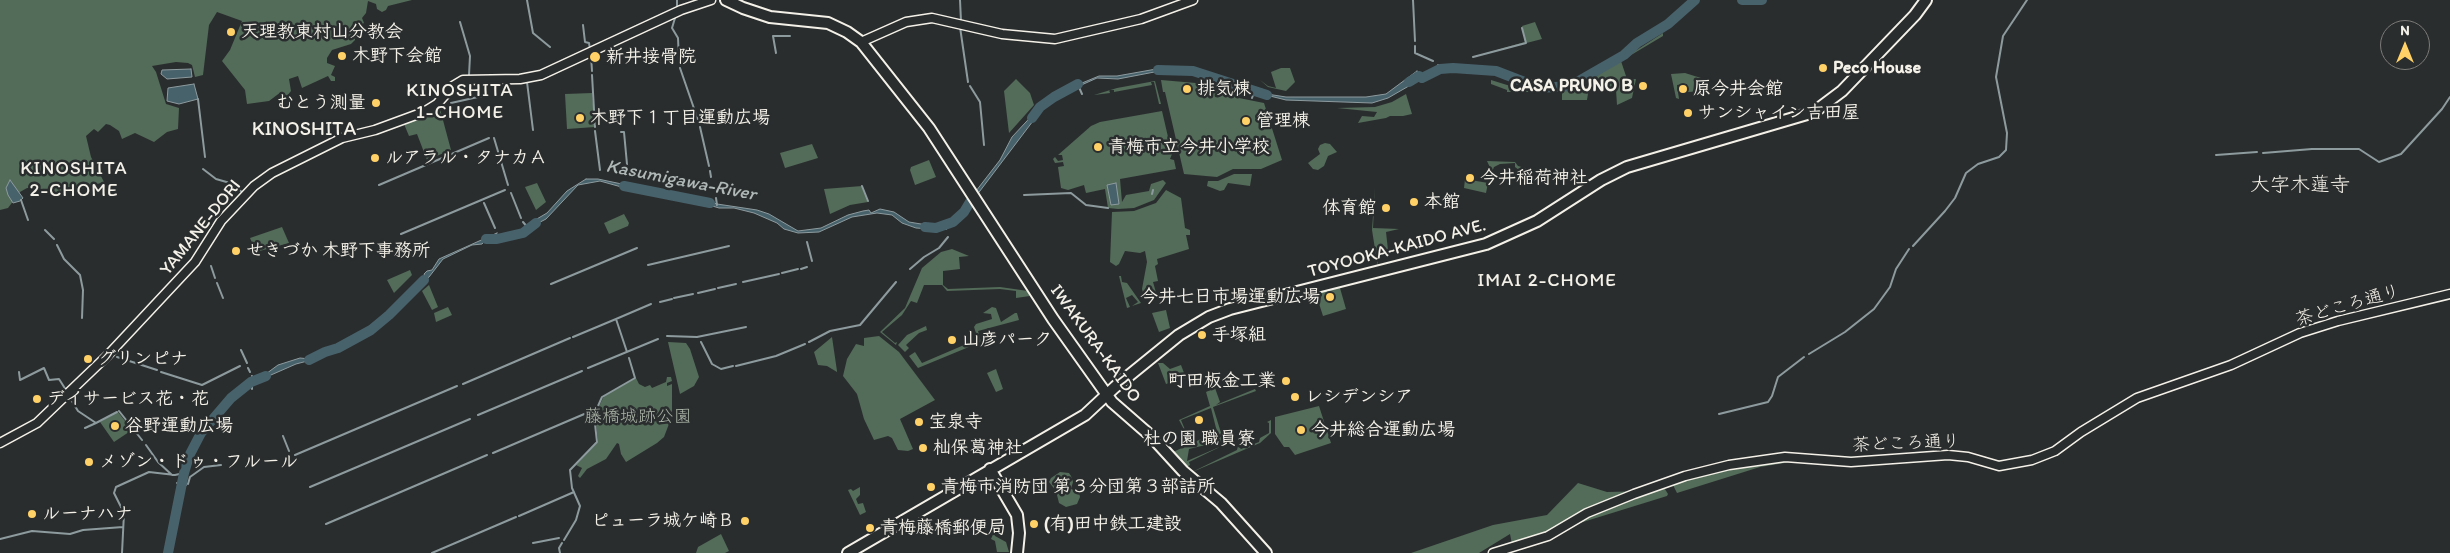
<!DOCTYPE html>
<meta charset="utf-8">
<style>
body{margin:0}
#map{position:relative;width:2450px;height:553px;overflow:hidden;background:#2a2d2e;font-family:Itim,sans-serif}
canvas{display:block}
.north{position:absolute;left:2380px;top:20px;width:50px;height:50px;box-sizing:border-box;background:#2a2d2e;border:1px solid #7b7b78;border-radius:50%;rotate:0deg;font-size:14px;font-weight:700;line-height:20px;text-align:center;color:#f4f1e8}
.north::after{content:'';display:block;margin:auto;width:18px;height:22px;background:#ffd166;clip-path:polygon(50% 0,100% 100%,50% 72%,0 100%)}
</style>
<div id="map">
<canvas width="2450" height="553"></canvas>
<div class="north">N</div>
</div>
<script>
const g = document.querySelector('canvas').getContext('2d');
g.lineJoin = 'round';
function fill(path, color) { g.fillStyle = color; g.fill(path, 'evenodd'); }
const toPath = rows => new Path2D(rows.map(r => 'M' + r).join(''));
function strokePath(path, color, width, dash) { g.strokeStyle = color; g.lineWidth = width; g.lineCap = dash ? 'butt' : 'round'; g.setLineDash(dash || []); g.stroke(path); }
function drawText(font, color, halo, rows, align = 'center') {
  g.font = font + ' Itim,"Klee One",sans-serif'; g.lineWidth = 5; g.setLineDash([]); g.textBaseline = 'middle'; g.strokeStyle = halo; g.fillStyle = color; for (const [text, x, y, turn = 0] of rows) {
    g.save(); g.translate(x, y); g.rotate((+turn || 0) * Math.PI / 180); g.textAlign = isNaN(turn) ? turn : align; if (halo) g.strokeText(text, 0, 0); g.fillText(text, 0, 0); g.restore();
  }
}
const green = toPath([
 [0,0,412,0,388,6,386,10,382,12,377,9,376,4,368,1,366,13,362,18,364,23,355,29,355,40,351,44,332,50,327,58,327,63,335,66,331,75,335,77,335,81,331,81,328,76,302,88,298,76,289,79,291,91,287,96,281,92,269,101,247,104,245,90,222,61,230,50,242,21,217,12,209,25,203,75,195,77,192,65,188,63,176,62,152,66,156,72,166,104,179,108,178,129,167,132,154,142,135,133,122,139,119,131,110,125,106,124,98,132,94,129,86,136,91,157,104,182,61,195,48,195,45,190,38,188,27,188,20,192,8,208,0,210],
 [1535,22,1542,39,1472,57,1525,42,1522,26],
 [1663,33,1663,36,1621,61,1627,79,1636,79,1632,98,1617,105,1616,90,1590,90,1592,79],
 [1281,68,1290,68,1295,82,1286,91,1268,87,1260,80,1268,86,1276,88,1271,72],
 [1685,73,1701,78,1705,91,1688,92,1687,84,1677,85,1679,99,1676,98,1671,74],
 [1016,79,1030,93,1034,105,1009,133,1004,91],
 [1161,80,1196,83,1239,98,1264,103,1282,160,1261,169,1233,169,1217,177,1184,174,1165,92,1163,92],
 [1491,80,1520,89,1534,92,1507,92,1507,90,1491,84],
 [1155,81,1161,104,1159,104,1154,82,1151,82,1152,85,1114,92,1114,90,1109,90,1110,93,1094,95,1117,88],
 [1590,81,1587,100,1562,100,1562,92],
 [592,93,595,127,567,129,565,94],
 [1406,94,1412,114,1403,116,1390,116,1386,118,1358,123,1362,116,1374,117,1377,112,1337,108,1375,107,1392,102],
 [440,109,451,150,427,160,417,134,409,136,404,124],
 [1162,111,1172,154,1170,159,1174,160,1176,169,1120,179,1122,202,1126,195,1149,191,1151,184,1163,180,1166,183,1154,200,1134,208,1118,209,1108,208,1105,189,1086,193,1084,185,1068,190,1061,188,1058,167,1064,166,1063,162,1055,163,1053,159,1055,157,1058,161,1063,160,1062,155,1058,155,1091,126,1100,122],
 [1325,143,1330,144,1337,152,1328,156,1324,166,1318,170,1313,169,1308,163,1320,154,1318,149,1320,145],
 [812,144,818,158,785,168,780,153],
 [929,160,936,177,915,185,910,170,911,167],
 [1487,161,1515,162,1518,166,1532,170,1534,173,1530,179,1520,178,1518,175,1519,170,1515,167,1515,163,1500,164,1494,167,1492,172],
 [1234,174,1252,174,1250,186,1228,183,1224,190,1220,191,1207,186,1208,181,1218,181],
 [1465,179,1488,183,1486,193,1464,188],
 [537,183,546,202,536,210,525,187],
 [862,186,868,202,850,205,830,214,824,189],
 [1375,187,1373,228,1399,229,1386,232,1388,250,1377,252,1378,268,1372,230],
 [1166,190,1181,198,1185,228,1190,230,1190,235,1186,235,1189,249,1157,259,1158,264,1155,266,1158,281,1153,282,1157,296,1145,300,1142,289,1147,262,1145,251,1140,253,1125,251,1119,264,1116,266,1110,262,1112,212,1134,211,1156,203],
 [624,214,629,223,628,226,609,234,604,223],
 [282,227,289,243,256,252,250,238],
 [952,249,969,256,959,257,960,269,943,271,943,285,948,289,1000,287,1028,291,1030,296,1016,298,1016,291,1000,289,947,291,942,285,924,285,917,303,911,301,902,315,882,332,895,343,897,342,896,345,880,332,905,308,922,268,941,252],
 [410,270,412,275,394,293,387,280],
 [1119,276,1121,276,1122,282,1127,283,1141,303,1132,306,1138,302,1132,295,1126,298,1130,307,1127,308],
 [429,285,438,307,432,310,422,291],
 [1337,286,1340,288,1346,309,1323,316,1315,291],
 [448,307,452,315,436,322,434,313],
 [992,307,996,308,1001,322,1015,313,1017,313,1019,320,978,331,981,342,918,368,909,356,915,352,922,363,978,339,974,327,976,324,992,319,991,314,983,313],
 [1166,310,1170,328,1159,332,1152,313],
 [926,326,927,330,919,333,906,345,909,348,905,352,898,345,907,335],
 [879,336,899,352,935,400,900,419,913,449,908,451,898,450,892,438,888,436,874,440,864,419,857,394,843,376,847,359,856,344,864,346,864,338],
 [832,337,837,371,837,372,827,366,818,365,814,352],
 [668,342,686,343,690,349,699,377,694,386,680,394],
 [1158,363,1163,363,1170,369,1181,365,1186,378,1166,384],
 [996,369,1003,389,996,392,987,373],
 [667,377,671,377,672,381,667,383,667,386,672,384,672,416,664,437,657,443,626,462,621,454,619,444,617,443,606,459,587,469,580,478,578,476,582,468,576,465,598,442,595,415,604,396,636,378,639,384,645,387,650,385,652,388,666,382],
 [1215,388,1220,402,1216,405,1255,389,1256,391,1213,407,1222,436,1216,433,1217,432,1211,408,1181,420,1188,437,1179,420,1210,406,1206,392],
 [1319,406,1331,443,1295,455,1289,447,1284,447,1275,434,1275,417],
 [118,412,132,430,114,442,100,422],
 [1271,420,1271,433,1260,443,1190,473,1237,450,1238,446,1241,449,1259,442,1260,438,1269,433,1269,423,1267,422],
 [1214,433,1221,437,1222,441,1189,449,1187,461,1224,445,1189,462,1190,465,1187,467,1185,467,1171,453],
 [1766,460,1803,460,1760,467,1677,493,1673,485,1675,481],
 [1060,472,1069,473,1071,476,1073,482,1071,489,1079,492,1080,497,1077,504,1066,507,1059,503,1056,491,1049,482,1051,478],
 [1578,483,1607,492,1647,491,1663,486,1668,494,1667,496,1512,544,1510,534,1479,553,1411,553,1493,525,1547,515],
 [860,487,860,495,856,499,858,504,863,503,866,512,860,515,848,490,851,489,853,491],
 [995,530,995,536,1006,542,1009,552,997,552,995,541,991,539],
 [721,534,729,551,725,553,696,553,698,547]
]);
const water = toPath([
 [1162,68,1170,69,1118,79,1097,78,1068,91,1065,90,1099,76,1117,76,1162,68],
 [191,69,192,77,167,79,161,74,162,70,191,69],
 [1417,71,1421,79,1388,98,1372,103,1286,100,1254,92,1286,97,1366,97,1386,94,1417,71],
 [194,84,198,99,179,104,167,101,168,88,194,84],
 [1040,107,1036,117,964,212,969,200,1000,160,1012,137,1040,107],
 [586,179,598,179,636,187,625,188,600,181,578,185,546,219,525,230,530,223,547,213,567,191,586,179],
 [10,180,23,198,20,201,13,203,8,195,6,188,10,180],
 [1116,183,1119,204,1111,205,1107,185,1116,183],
 [701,199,717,204,757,210,769,214,798,231,821,228,848,215,863,211,869,210,871,213,880,209,894,212,909,222,939,227,931,229,916,228,902,223,892,215,877,213,852,217,819,232,798,233,784,229,777,223,754,213,734,208,719,208,696,201,701,199],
 [497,233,495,238,497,239,489,242,486,240,482,244,472,245,443,259,429,277,414,288,425,277,424,274,427,271,432,270,439,259,497,233],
 [318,355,321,355,315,359,296,364,255,382,278,365,300,358,310,359,318,355]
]);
const stream = toPath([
 [527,0,533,33,550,47],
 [677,0,677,7],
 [960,0,961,21],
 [1413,0,1415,41],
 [675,18,672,28,678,38,679,61],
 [460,22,470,56,469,75],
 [583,25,585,42,589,43,590,49],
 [960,27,968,82],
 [1415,46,1415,53,1433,61],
 [776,53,773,36,790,36],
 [591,56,592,71],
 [1473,57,1526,43,1522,28],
 [1438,65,1443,69],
 [680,68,698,120],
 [592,75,595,127],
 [527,82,533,130],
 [1078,85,1082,94],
 [970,86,980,102,984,145],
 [1252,98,1254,92],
 [198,99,205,157],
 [451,103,487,95],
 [700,127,709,166],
 [595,131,600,170],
 [621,132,624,132,628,175],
 [494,138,508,185],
 [2263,153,2312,149,2359,149,2379,162,2401,154,2442,109,2450,97],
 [2216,155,2257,152],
 [203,169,216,179,230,183,242,192],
 [710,171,711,177],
 [379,185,489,138],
 [862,186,868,201],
 [511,193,521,218],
 [1152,194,1153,190],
 [1024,195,1071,193,1086,205,1108,208],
 [716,198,717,205],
 [21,200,28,220],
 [484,203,495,228],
 [523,222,528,228],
 [945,226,946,229],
 [45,230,54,239],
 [401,234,505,190],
 [807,242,812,261],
 [57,245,64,259,80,275,83,290,82,318],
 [1913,246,1945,211,1955,198,1966,173,1978,164,1999,157,2006,150,2007,133,1996,77,2003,36,2027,0],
 [648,265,729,246],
 [211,266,215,278],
 [801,269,807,267],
 [910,269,924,257,939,248,948,237],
 [782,273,798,269],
 [743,282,779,274],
 [217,283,223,298],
 [551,284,637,248],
 [718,288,736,284],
 [698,293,715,289],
 [674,298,693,294],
 [660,302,672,299],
 [667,336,697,337,746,327],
 [573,337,616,319],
 [701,342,712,364,721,369,733,366],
 [809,342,830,331,860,325,896,282],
 [241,350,247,363],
 [627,352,616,319,651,304],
 [1809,354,1845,332,1874,309,1890,287,1896,269,1909,249],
 [117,357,157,370],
 [736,366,776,356,805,344],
 [248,368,250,372],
 [588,368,658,339],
 [19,372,20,380,44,368,49,380,59,379,66,390],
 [161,372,202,385,240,366],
 [252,376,255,382,252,385,252,389],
 [463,384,570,338],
 [70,398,78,411,96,423,117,412],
 [119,411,142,440],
 [1719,414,1768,402,1772,396,1778,377,1804,357],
 [478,415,582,371],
 [85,428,96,423],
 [283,436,289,451],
 [146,445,158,462,172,475],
 [493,453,596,409],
 [295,455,457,386],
 [177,483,186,485],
 [188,484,190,477,204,467,221,465],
 [310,487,470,419],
 [519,516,574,492],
 [326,524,487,455],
 [0,539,32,531,70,534,83,530,123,527],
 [564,540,576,520,580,506,572,488,570,470,597,442,594,415,602,397,635,378,629,358],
 [533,543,559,538],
 [122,553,124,513,114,493,116,487,149,472,175,475,184,473],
 [432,553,516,517],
 [560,553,559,548,562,543]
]);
const river = toPath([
 [1742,0,1762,0],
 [1158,70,1193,71,1267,95],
 [1409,82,1419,76,1422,78,1440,69,1453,68,1496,71,1540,88,1570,86,1624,55,1637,43,1668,24,1695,0],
 [1032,118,1040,107,1054,97,1078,84],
 [624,186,710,203],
 [925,227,936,228,953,222,964,212,970,202],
 [486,239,497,239,523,233,536,223],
 [309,360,325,352,338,348,371,330,389,315,424,280],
 [168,553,184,473,189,456,201,433,231,398,251,382,266,376]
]);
const minor = toPath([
 [861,42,906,22,932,18,1002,34,1055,39,1141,19,1193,0],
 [0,443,37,423,108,355,195,262,221,221,254,186,272,173,342,138,375,130,424,112,437,104,453,86,463,80,520,79,541,75,681,10,711,0],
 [1493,553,1548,536,1587,513,1634,494,1685,476,1729,465,1785,457,1851,462,1948,455,1968,457,1999,466,2032,460,2055,451,2081,432,2137,398,2231,365,2300,333,2338,321,2450,294]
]);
const major = toPath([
 [726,0,743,8,770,17,828,23,847,32,861,42,929,128,1053,319,1112,402,1151,436,1183,471,1221,503,1266,553],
 [990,469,1017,515,1019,533,1017,553],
 [848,553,1085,415,1115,387,1179,335,1209,317,1230,309,1486,244,1537,221,1601,180,1627,167,1814,112,1842,91,1915,15,1926,0]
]);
const markers = [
 [231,32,5,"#ffd166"],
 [342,56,5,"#ffd166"],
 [595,57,6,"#ffd166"],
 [1823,68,5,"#ffd166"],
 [1643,86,5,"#ffd166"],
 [1187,89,5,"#ffd166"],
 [1683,89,5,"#ffd166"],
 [376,103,5,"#ffd166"],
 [1688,113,5,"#ffd166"],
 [580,118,5,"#ffd166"],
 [1246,121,5,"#ffd166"],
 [1098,147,5,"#ffd166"],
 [375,158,5,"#ffd166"],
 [1470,178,5,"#ffd166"],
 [1414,202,5,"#ffd166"],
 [1386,208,5,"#ffd166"],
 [236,251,5,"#ffd166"],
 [1330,297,5,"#ffd166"],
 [1202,335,5,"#ffd166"],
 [952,340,5,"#ffd166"],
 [88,359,5,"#ffd166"],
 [1286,381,5,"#ffd166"],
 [1295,397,5,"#ffd166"],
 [37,399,5,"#ffd166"],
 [1199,420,5,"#ffd166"],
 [919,422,5,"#ffd166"],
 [115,426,5,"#ffd166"],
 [1301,430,5,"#ffd166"],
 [923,448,5,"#ffd166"],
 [89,462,5,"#ffd166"],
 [931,487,5,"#ffd166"],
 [32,514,5,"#ffd166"],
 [745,521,5,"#ffd166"],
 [1034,524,5,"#ffd166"],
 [870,528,5,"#ffd166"]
];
const poiNames = [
 ["天理教東村山分教会",241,32],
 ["木野下会館",352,56],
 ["新井接骨院",606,57],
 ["Peco House",1833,68],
 ["CASA PRUNO B",1633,86,"right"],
 ["排気棟",1197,89],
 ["原今井会館",1693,89],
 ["むとう測量",366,103,"right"],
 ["サンシャイン吉田屋",1698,113],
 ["木野下１丁目運動広場",590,118],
 ["管理棟",1256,121],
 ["青梅市立今井小学校",1108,147],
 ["ルアラル・タナカＡ",385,158],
 ["今井稲荷神社",1480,178],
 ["本館",1424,202],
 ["体育館",1376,208,"right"],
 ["せきづか 木野下事務所",246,251],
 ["今井七日市場運動広場",1320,297,"right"],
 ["手塚組",1212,335],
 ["山彦パーク",962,340],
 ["グリンピナ",98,359],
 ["町田板金工業",1276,381,"right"],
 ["レシデンシア",1305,397],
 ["デイサービス花・花",47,399],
 ["宝泉寺",929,422],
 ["谷野運動広場",125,426],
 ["今井総合運動広場",1311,430],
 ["杜の園 職員寮",1199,439,"center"],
 ["杣保葛神社",933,448],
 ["メゾン・ドゥ・フルール",99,462],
 ["青梅市消防団 第３分団第３部詰所",941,487],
 ["ルーナハナ",42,514],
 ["ピューラ城ケ崎Ｂ",735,521,"right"],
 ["(有)田中鉄工建設",1044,524],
 ["青梅藤橋郵便局",880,528]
];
const streetNames = [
 ["YAMANE-DORI",201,228,-51],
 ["TOYOOKA-KAIDO AVE.",1397,249,-15],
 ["茶どころ通り",2348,306,-16],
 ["IWAKURA-KAIDO",1095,344,54],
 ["茶どころ通り",1906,444,-2]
];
const parkNames = [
 ["藤橋城跡公園",638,417]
];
const neighbourhoodNames = [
 ["KINOSHITA",460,91],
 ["1-CHOME",460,113],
 ["KINOSHITA",74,169],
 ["2-CHOME",74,191],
 ["IMAI 2-CHOME",1547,281]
];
const waterNames = [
 ["Kasumigawa-River",681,181,11]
];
const quarterNames = [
 ["KINOSHITA",304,130],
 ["大字木蓮寺",2300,186]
];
fill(green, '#536b59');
fill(water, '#48626c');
strokePath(water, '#8d9b9e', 1);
strokePath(stream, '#8d9b9e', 2);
strokePath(river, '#48626c', 10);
strokePath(minor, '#f4f1e8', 11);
strokePath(major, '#f4f1e8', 14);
strokePath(minor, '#2a2d2e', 8);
strokePath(major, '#2a2d2e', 10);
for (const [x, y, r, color] of markers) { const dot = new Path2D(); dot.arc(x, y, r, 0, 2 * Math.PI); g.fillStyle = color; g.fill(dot); strokePath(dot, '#2a2d2e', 2); }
drawText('bold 18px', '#f4f1e8', '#2a2d2e', poiNames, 'left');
drawText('18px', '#f4f1e8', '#2a2d2e', streetNames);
drawText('18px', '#acb5a8', '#2a2d2e', parkNames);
g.letterSpacing = '1px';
drawText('19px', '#f4f1e8', '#2a2d2e', neighbourhoodNames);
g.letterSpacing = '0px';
drawText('italic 19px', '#afb8b6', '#2a2d2e', waterNames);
drawText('20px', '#f4f1e8', '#2a2d2e', quarterNames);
</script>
